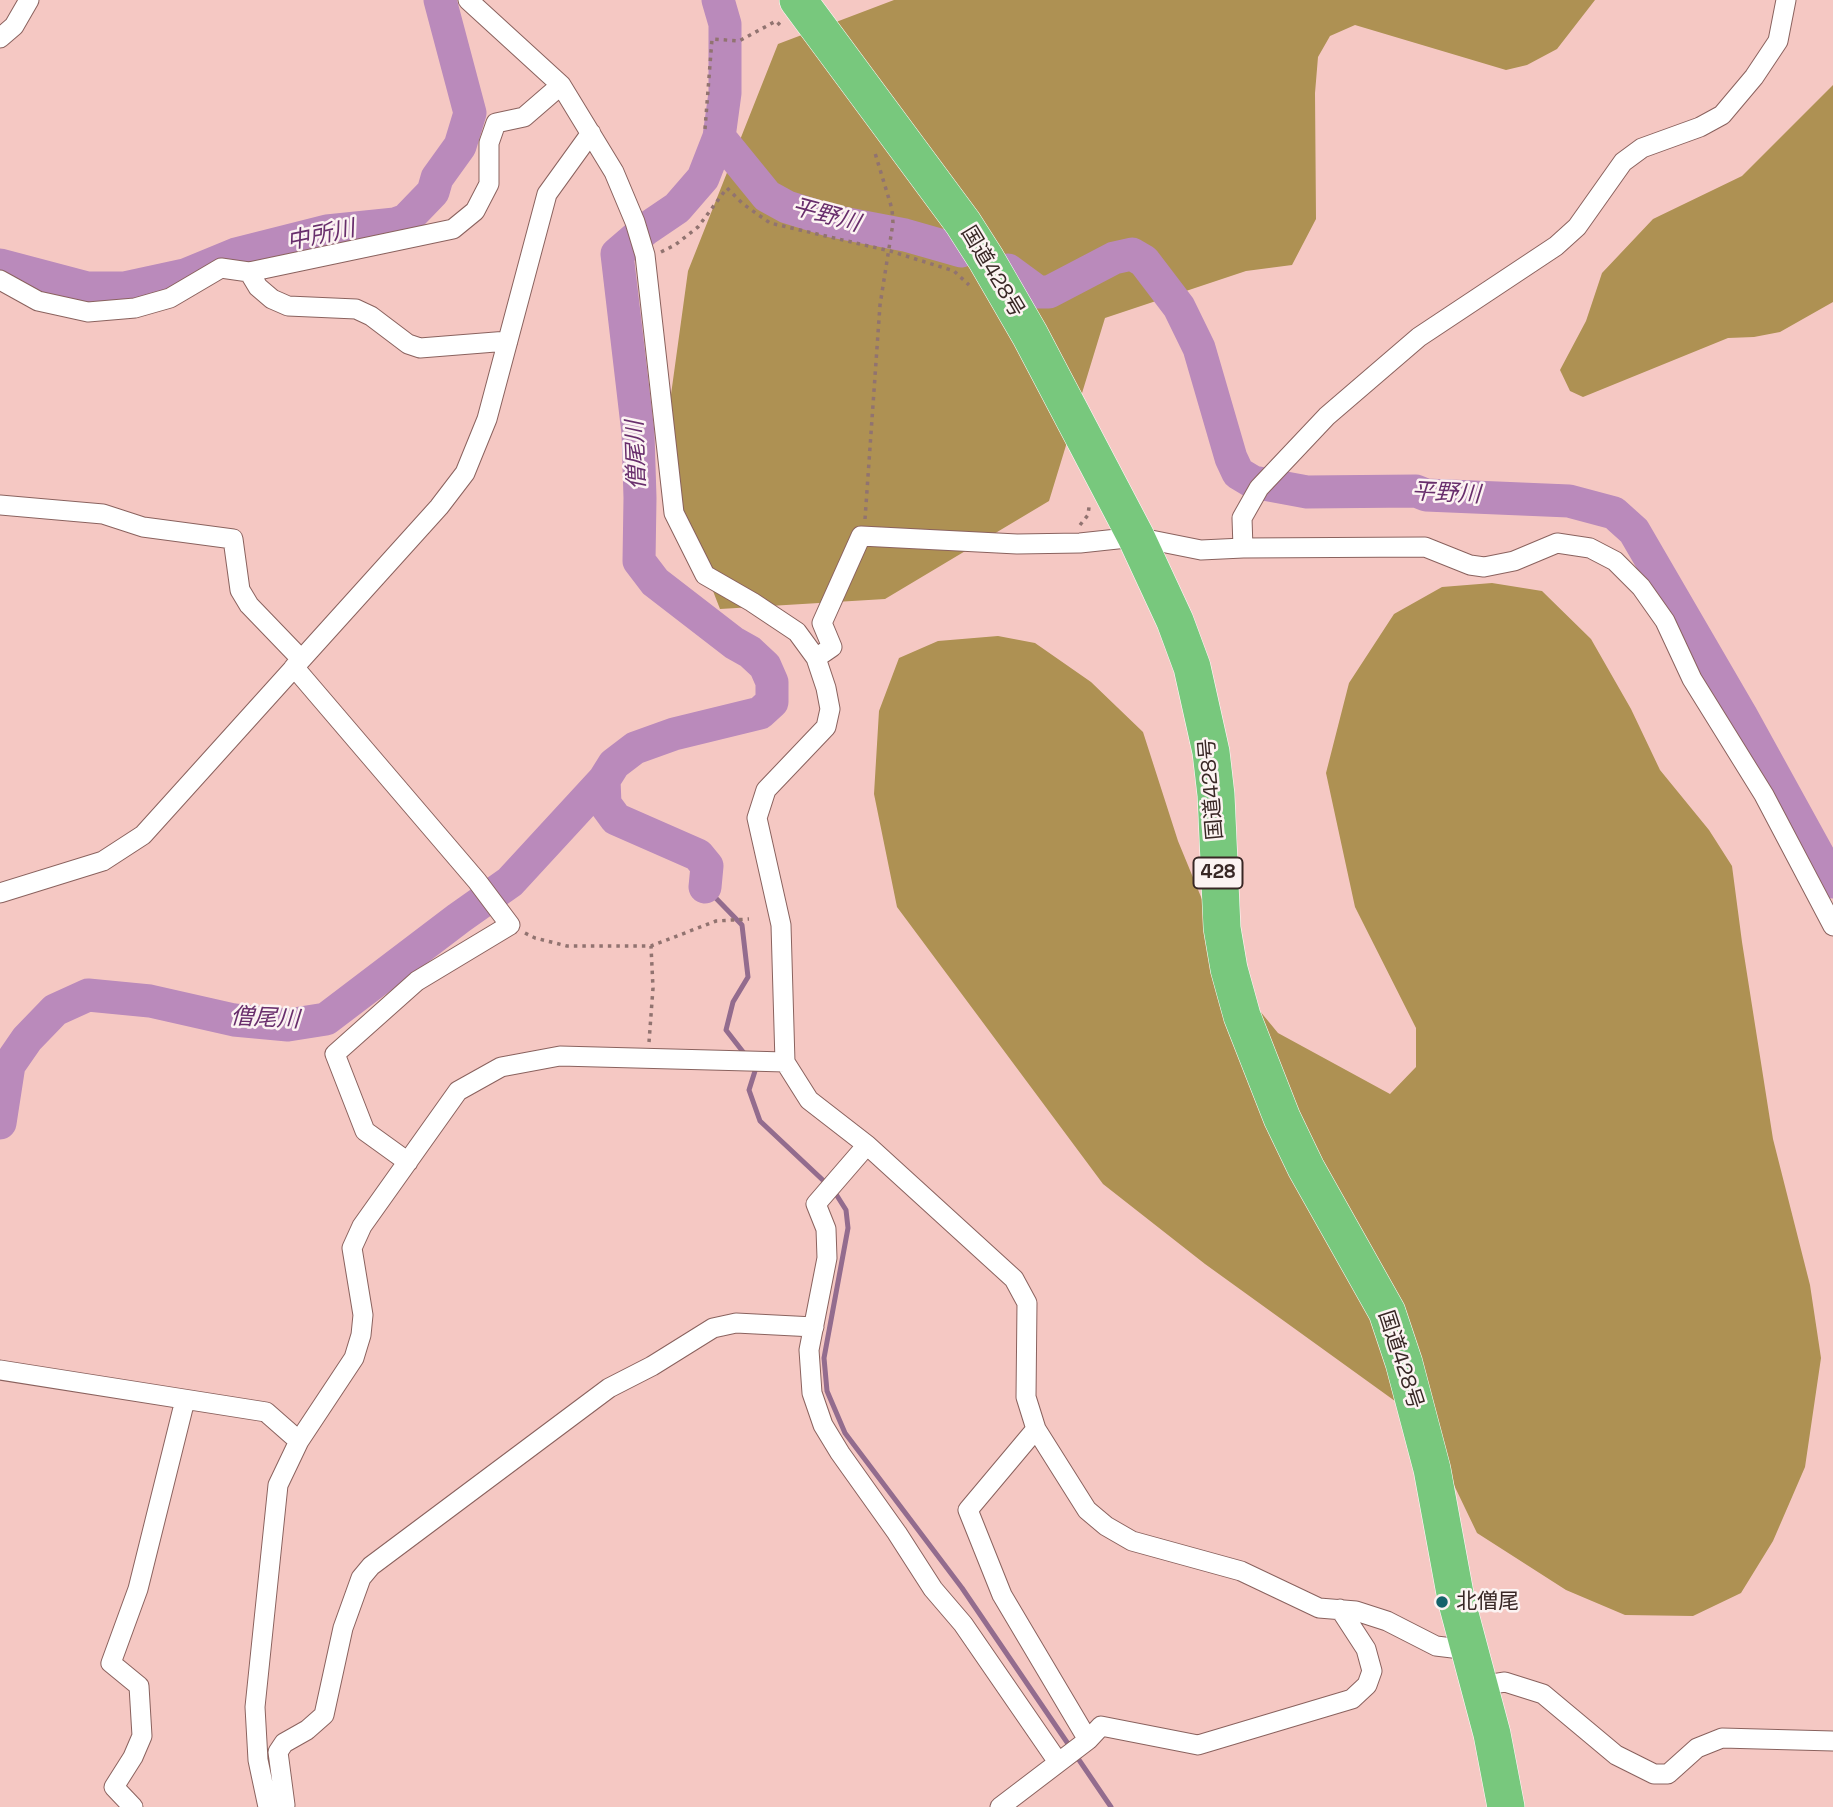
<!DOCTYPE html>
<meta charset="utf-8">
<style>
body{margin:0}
canvas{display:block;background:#f5c8c3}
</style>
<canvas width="1833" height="1807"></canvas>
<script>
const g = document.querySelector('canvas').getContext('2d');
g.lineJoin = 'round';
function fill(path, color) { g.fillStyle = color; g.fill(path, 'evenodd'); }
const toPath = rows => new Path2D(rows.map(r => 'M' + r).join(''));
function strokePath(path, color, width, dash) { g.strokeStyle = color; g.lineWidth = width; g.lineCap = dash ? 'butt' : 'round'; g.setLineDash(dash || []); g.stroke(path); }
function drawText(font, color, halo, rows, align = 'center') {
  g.font = font + ' "Space Grotesk","Noto Sans JP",sans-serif'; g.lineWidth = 5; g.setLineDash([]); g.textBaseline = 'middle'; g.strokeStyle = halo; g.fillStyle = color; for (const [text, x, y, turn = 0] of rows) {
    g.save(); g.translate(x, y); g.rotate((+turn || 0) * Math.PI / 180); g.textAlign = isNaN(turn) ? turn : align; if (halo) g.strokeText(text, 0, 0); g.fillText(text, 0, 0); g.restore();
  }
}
const forest = toPath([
 [894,0,1595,0,1557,49,1527,65,1506,70,1355,25,1330,36,1318,57,1315,93,1316,219,1292,265,1246,271,1105,318,1049,501,885,599,720,609,662,460,688,271,778,44],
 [1833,85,1833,302,1780,332,1754,337,1728,338,1583,397,1570,391,1560,370,1586,321,1602,273,1653,219,1742,176],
 [1492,583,1542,591,1591,639,1631,709,1660,770,1709,830,1732,866,1742,942,1773,1139,1810,1285,1821,1358,1805,1467,1773,1541,1741,1593,1693,1616,1625,1615,1566,1590,1477,1533,1441,1458,1406,1409,1205,1264,1103,1184,897,907,874,794,879,711,899,658,938,641,998,636,1035,643,1091,682,1143,732,1178,841,1236,982,1278,1033,1390,1094,1416,1067,1416,1028,1355,907,1326,773,1349,683,1394,614,1442,587]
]);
const stream = toPath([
 [705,887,742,925,748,977,733,1002,726,1030,747,1057],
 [752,1065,755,1071,749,1090,760,1121,827,1184],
 [834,1191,846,1210,848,1228,824,1358,827,1391,845,1433,962,1588,1111,1807]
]);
const river = toPath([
 [719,137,767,196,787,207,832,221,905,235,961,251],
 [0,265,87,288,125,288,185,275,236,254,327,231,395,224,406,220,433,192,437,178,460,146,470,113,440,0],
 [1008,270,1038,292,1049,292,1114,258,1132,254,1144,261,1179,307,1199,348,1231,458,1238,473,1253,482,1307,492,1416,491,1426,495,1569,501,1614,513,1634,531,1741,715,1833,882],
 [705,887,707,866,698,855,616,819,605,804,604,780,614,764,635,748,674,734,760,713,772,702,772,682,765,666,750,652,734,643,655,582,639,561,640,498,638,433,617,254,646,229,677,208,703,178,719,137,725,93,725,24,718,0],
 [0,1123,9,1065,27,1039,55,1010,88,995,150,1001,234,1020,288,1025,326,1019,459,918,510,882,604,780]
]);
const path = toPath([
 [705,129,712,39,739,41,776,21,782,27],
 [661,252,675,245,698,227,727,188,743,204,770,223,890,251,954,271,969,285],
 [865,519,880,305,893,223,892,209,875,153],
 [1080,525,1088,515,1089,507],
 [525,933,535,938,567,946,651,946,716,921,749,919],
 [649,1042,653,988,651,946]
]);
const street = toPath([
 [468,0,561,85,614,172,635,222,645,255,674,513,705,575,752,602,797,632,816,658,826,688,830,709,826,727,766,790,757,818,781,925,785,1062,809,1100,867,1145,1014,1279,1027,1303,1026,1397,1036,1429,1087,1510,1106,1526,1132,1541,1241,1571,1319,1608,1356,1611,1387,1621,1436,1646,1469,1650],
 [0,38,14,26,29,0],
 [249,272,258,287,272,299,288,306,356,309,371,316,408,344,420,348,508,341],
 [0,280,38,301,88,312,135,308,170,298,221,268,249,272,453,229,475,211,489,184,489,143,496,123,524,117,561,85],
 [0,505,103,514,143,527,233,539,240,590,249,605,301,659],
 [1243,548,1242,518,1259,488,1327,416,1419,337,1556,246,1577,227,1623,162,1642,148,1700,127,1722,115,1754,77,1778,41,1786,0],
 [816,658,832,647,822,623,861,536,1017,544,1080,543,1136,537,1201,550,1243,548,1425,547,1470,565,1484,567,1514,561,1557,543,1590,548,1615,561,1641,587,1665,621,1692,679,1764,795,1833,926],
 [294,667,477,881,510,925,417,981,335,1054,365,1131,408,1162],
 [0,893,103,861,143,835,439,507,465,473,487,419,547,194,591,133],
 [867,1145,816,1204,826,1229,827,1258,809,1350,812,1393,823,1425,840,1453,897,1533,933,1589,963,1624,1058,1762],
 [0,1370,266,1412,299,1441],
 [1479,1686,1505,1682,1543,1694,1616,1755,1654,1774,1668,1774,1697,1748,1722,1738,1833,1741],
 [1088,1740,1101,1726,1198,1745,1352,1699,1367,1685,1372,1671,1366,1649,1340,1609],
 [133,1807,114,1787,133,1757,142,1736,139,1686,111,1663,138,1589,185,1400],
 [268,1807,258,1760,255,1707,278,1485,299,1441,354,1358,361,1335,363,1315,352,1248,362,1226,458,1091,501,1067,560,1056,785,1062],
 [278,1807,285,1805,278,1752,284,1743,307,1730,324,1715,343,1628,361,1578,371,1566,609,1388,652,1366,713,1328,736,1323,814,1327],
 [1000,1807,1088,1740,1002,1595,968,1510,1036,1429]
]);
const highway = toPath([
 [798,0,963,223,986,259,1030,335,1136,537,1175,621,1192,667,1211,752,1216,795,1222,928,1229,969,1242,1016,1282,1118,1306,1168,1387,1312,1404,1363,1432,1469,1456,1599,1492,1734,1506,1807]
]);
const markers = [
 [1442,1602,7,"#15636b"]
];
const shields = [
 [1218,873,49]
];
const shieldNames = [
 ["428",1218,873]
];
const streetNames = [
 ["国道428号",992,272,59],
 ["国道428号",1212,789,-95],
 ["国道428号",1400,1360,72]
];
const poiNames = [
 ["北僧尾",1456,1602]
];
const waterNames = [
 ["平野川",826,216,15],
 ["中所川",321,236,-12],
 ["僧尾川",637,455,-92],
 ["平野川",1446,494,3],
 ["僧尾川",265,1019,3]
];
fill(forest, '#ae9153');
strokePath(stream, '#936c8e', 5);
strokePath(river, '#ba8abb', 33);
strokePath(street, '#8a625e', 21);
strokePath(highway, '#fff', 38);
strokePath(path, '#917370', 3.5, [3.5, 5]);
strokePath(street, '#fff', 19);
strokePath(highway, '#78c87d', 37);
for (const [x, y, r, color] of markers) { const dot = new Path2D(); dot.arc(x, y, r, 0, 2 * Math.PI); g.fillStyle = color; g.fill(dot); strokePath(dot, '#fcf3f2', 2.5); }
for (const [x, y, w] of shields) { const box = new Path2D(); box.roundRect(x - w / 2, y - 15.5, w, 31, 5); g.fillStyle = '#fcf3f2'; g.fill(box); strokePath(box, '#382725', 2); }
drawText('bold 19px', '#382725', null, shieldNames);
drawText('21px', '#382725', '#fcf3f2', streetNames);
drawText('21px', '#382725', '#fcf3f2', poiNames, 'left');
drawText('italic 23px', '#682e6c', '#fcf3f2', waterNames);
</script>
